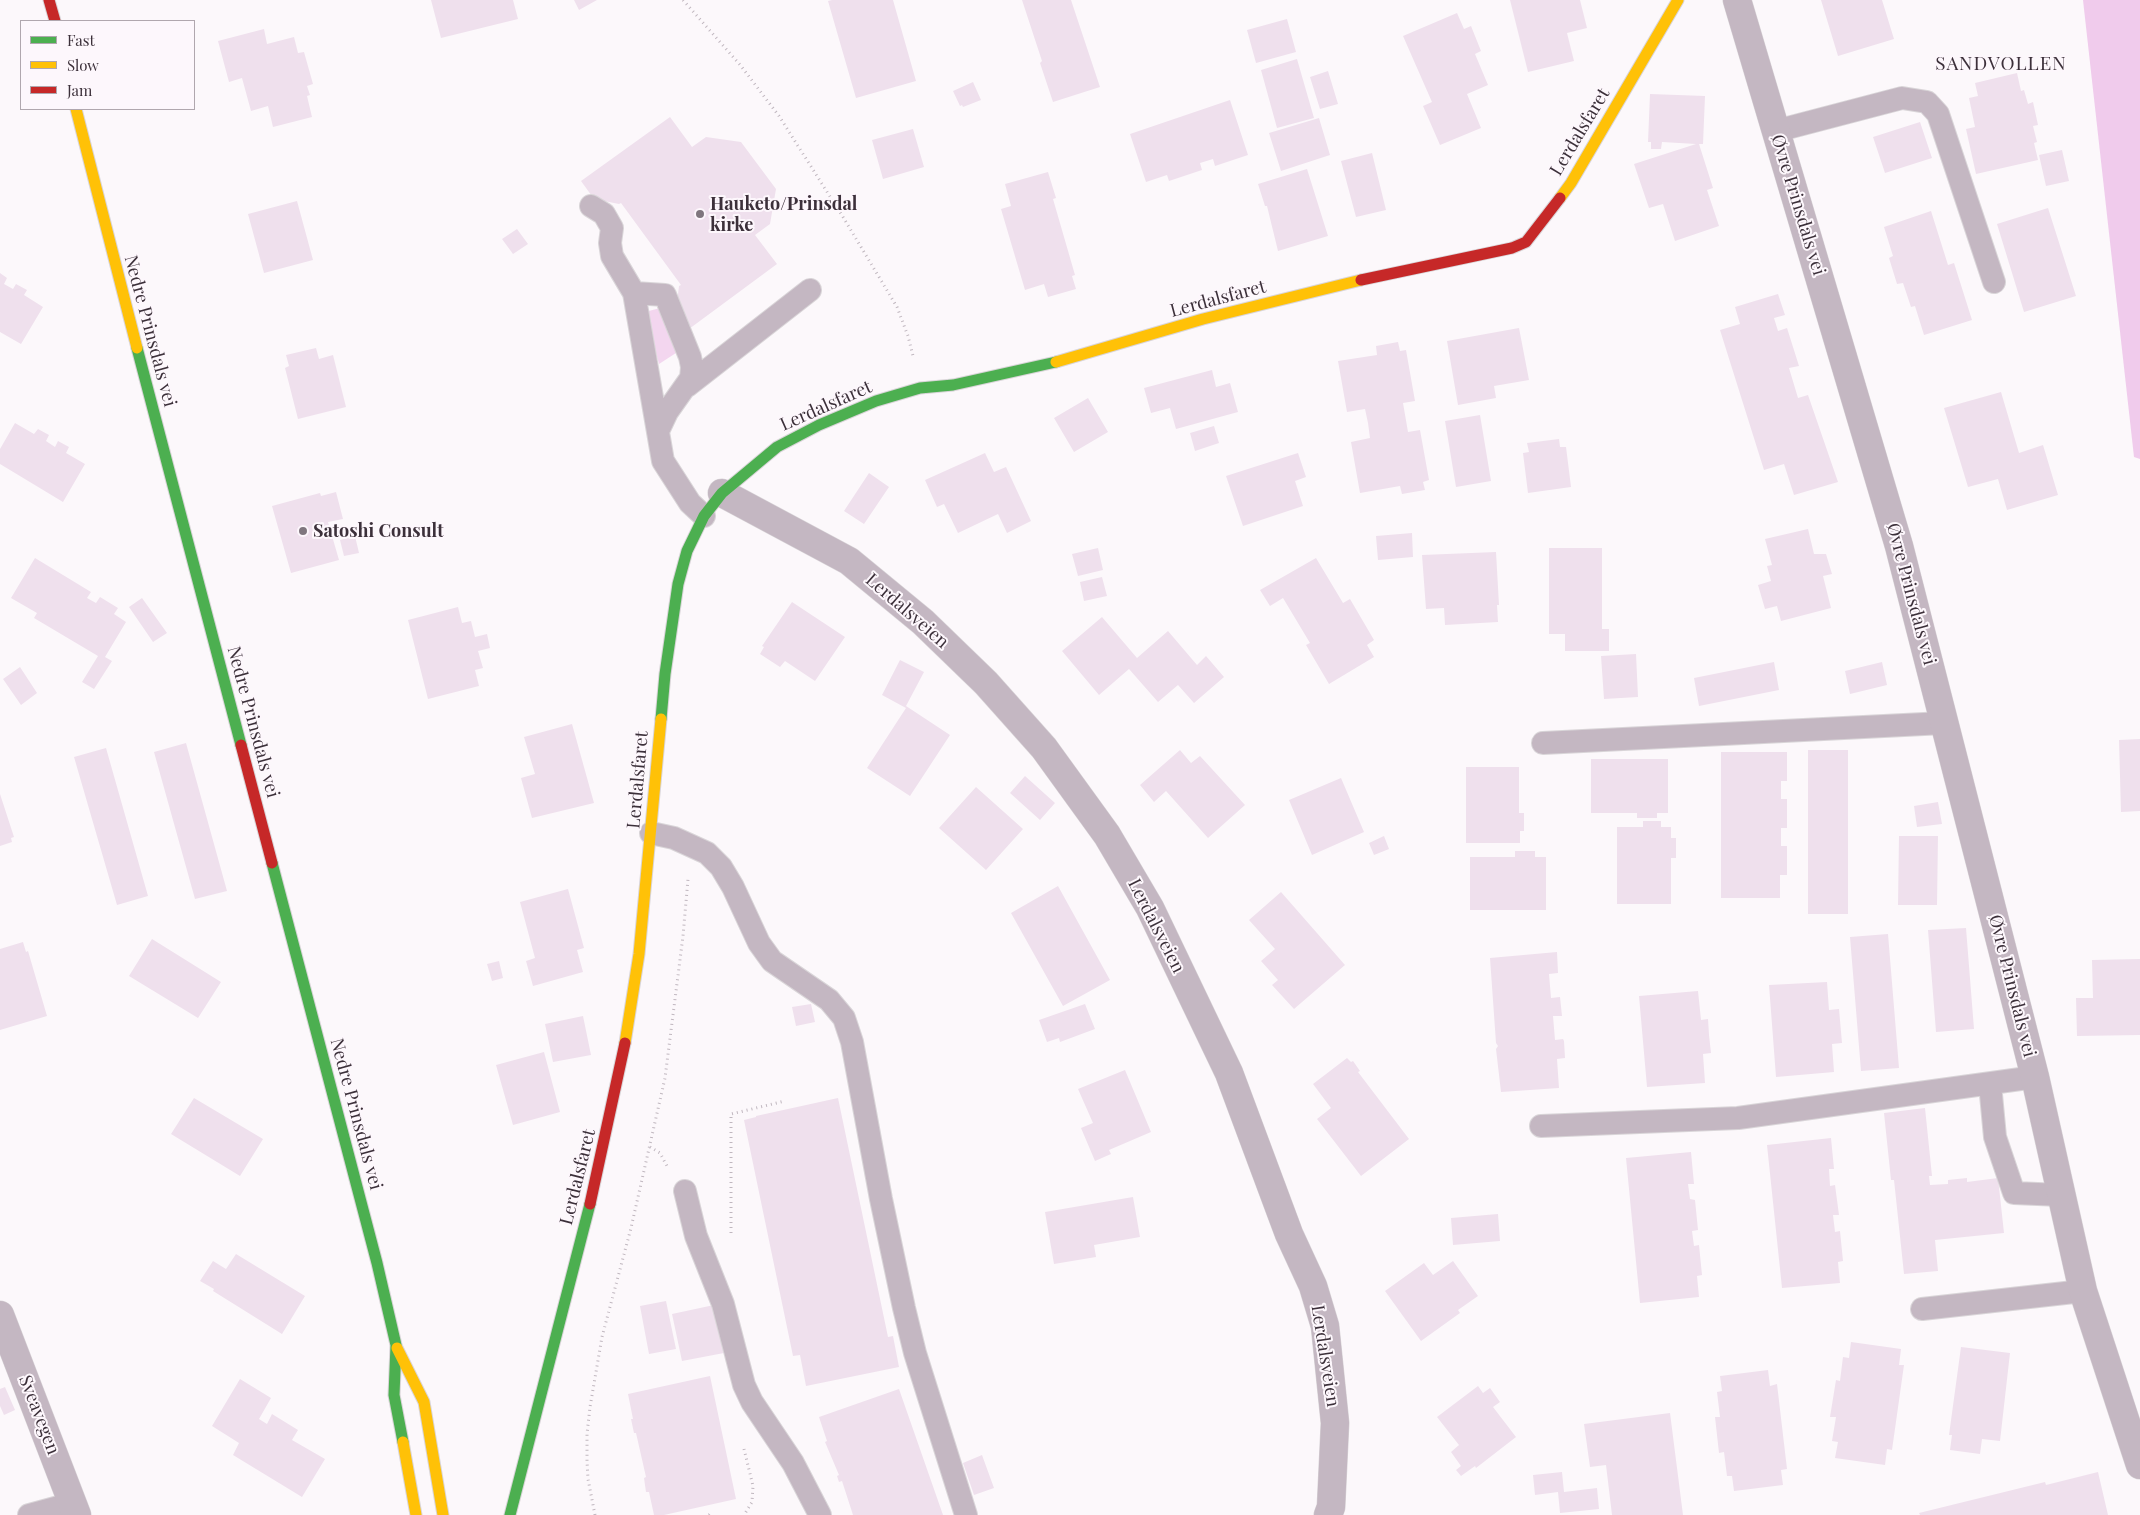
<!DOCTYPE html>
<meta charset="utf-8">
<style>
body{margin:0}
#map{position:relative;width:2140px;height:1515px;overflow:hidden;background:#fcf8fb;font-family:"Playfair Display",serif}
canvas{display:block}
.legend{position:absolute;left:20px;top:20px;width:175px;height:90px;box-sizing:border-box;background:#fdf7fc;border:1px solid #b0a7ae;margin:0;padding:6px 9px;list-style:none;font-size:15px;color:#3c303a}
.legend li{display:flex;align-items:center;gap:10px;height:25px}
.legend b{width:25px;border:1px solid #b0a7ae}
</style>
<div id="map">
<canvas width="2140" height="1515"></canvas>
<ul class="legend">
<li><b style="height:6px;background:#4caf50"></b>Fast</li>
<li><b style="height:6px;background:#ffc107"></b>Slow</li>
<li><b style="height:6px;background:#c62828"></b>Jam</li>
</ul>
</div>
<script>
const g = document.querySelector('canvas').getContext('2d');
g.lineJoin = 'round';
function fill(path, color) { g.fillStyle = color; g.fill(path, 'evenodd'); }
const toPath = rows => new Path2D(rows.map(r => 'M' + r).join(''));
function strokePath(path, color, width, dash) { g.strokeStyle = color; g.lineWidth = width; g.lineCap = dash ? 'butt' : 'round'; g.setLineDash(dash || []); g.stroke(path); }
function drawText(font, color, halo, rows, align = 'center') {
  g.font = font + ' "Playfair Display",serif'; g.lineWidth = 4; g.setLineDash([]); g.textBaseline = 'middle'; g.strokeStyle = halo; g.fillStyle = color; for (const [text, x, y, turn = 0] of rows) {
    g.save(); g.translate(x, y); g.rotate((+turn || 0) * Math.PI / 180); g.textAlign = isNaN(turn) ? turn : align; if (halo) g.strokeText(text, 0, 0); g.fillText(text, 0, 0); g.restore();
  }
}
const green = toPath([
 [664,307,676,353,659,364,645,312]
]);
const forest = toPath([
 [2083,0,2140,0,2140,459,2134,457]
]);
const building = toPath([
 [431,0,513,0,518,19,441,38],
 [574,0,597,0,579,10],
 [832,0,893,0,916,81,856,98,828,1],
 [1022,0,1071,0,1100,87,1053,102,1040,63,1042,61],
 [1510,0,1580,0,1587,28,1567,33,1574,61,1528,72],
 [1821,0,1882,0,1894,39,1838,56],
 [1457,13,1464,29,1471,26,1481,51,1475,54,1488,85,1467,94,1481,128,1440,145,1423,106,1432,102,1403,36],
 [1287,19,1296,52,1256,63,1247,30],
 [264,29,267,44,294,37,298,53,304,52,313,84,307,86,310,95,307,96,312,117,273,127,268,106,251,111,242,78,229,82,218,41],
 [1297,59,1314,118,1277,128,1261,70],
 [1328,71,1338,104,1320,109,1310,77],
 [2017,73,2021,91,2024,90,2028,104,2033,102,2038,125,2033,126,2037,142,2034,143,2038,160,1976,174,1966,129,1975,127,1969,98,1978,96,1975,83],
 [973,82,981,100,963,107,962,105,960,106,953,91],
 [1650,94,1705,96,1703,144,1699,144,1713,188,1707,190,1719,226,1675,241,1663,204,1649,208,1634,164,1696,144,1662,142,1661,149,1651,149,1651,142,1648,142],
 [1230,100,1248,155,1215,166,1213,159,1200,163,1202,170,1169,181,1167,175,1146,182,1130,134],
 [670,117,692,147,706,137,741,142,776,189,770,224,755,235,777,264,689,329,676,311,679,286,681,285,621,203,619,204,594,199,581,181],
 [1319,118,1330,155,1281,171,1269,133],
 [1920,122,1932,158,1885,173,1873,137],
 [913,129,924,167,883,179,872,140],
 [2062,150,2069,181,2046,186,2039,155],
 [1372,153,1386,210,1356,217,1341,161],
 [1307,169,1328,236,1278,251,1267,206,1265,206,1258,184],
 [1048,172,1056,198,1053,199,1075,275,1072,276,1076,289,1048,297,1044,284,1025,290,1001,209,1011,206,1005,184],
 [297,201,313,260,264,273,248,214],
 [2048,208,2076,296,2024,312,1997,224],
 [1931,211,1948,265,1954,263,1972,320,1924,335,1915,306,1911,307,1903,283,1897,284,1889,258,1893,256,1884,227],
 [517,229,528,244,513,254,502,239],
 [0,273,7,278,4,284,13,289,16,284,27,290,24,295,43,307,21,344,0,332],
 [1778,294,1785,315,1774,318,1778,331,1787,328,1799,366,1789,368,1798,398,1808,395,1838,482,1794,495,1784,464,1764,470,1720,330,1740,324,1735,307],
 [1519,328,1529,380,1494,386,1496,398,1458,405,1447,341],
 [1398,342,1400,351,1406,350,1415,401,1403,403,1408,432,1420,430,1429,480,1423,482,1425,490,1402,494,1400,486,1360,493,1351,442,1370,438,1368,423,1365,409,1347,412,1338,361,1377,355,1376,346],
 [316,348,319,359,333,355,346,407,298,419,285,368,289,366,286,355],
 [1212,370,1216,387,1230,383,1238,412,1176,429,1170,408,1151,413,1144,388],
 [2001,392,2019,453,2043,445,2058,495,2007,510,1998,479,1968,487,1944,408],
 [1088,398,1108,432,1074,452,1054,418],
 [1480,415,1491,481,1456,487,1445,421],
 [15,423,34,434,38,429,49,435,46,441,55,447,58,441,69,447,66,453,85,464,63,502,0,464,0,449],
 [1214,426,1219,443,1195,451,1190,433],
 [1559,439,1560,447,1566,447,1571,487,1528,493,1523,453,1529,452,1527,443],
 [985,453,994,472,1006,467,1031,521,1007,533,998,514,958,533,944,504,937,507,925,480],
 [1298,453,1306,477,1295,481,1303,506,1243,526,1226,476],
 [869,473,889,487,864,524,844,511],
 [336,492,343,519,328,522,339,560,291,573,272,506,320,493,321,496],
 [1808,529,1814,554,1826,554,1832,574,1823,576,1831,608,1781,621,1777,606,1765,609,1758,585,1771,581,1767,566,1772,565,1765,539],
 [1412,533,1413,557,1378,560,1376,536],
 [355,536,359,553,344,556,340,540],
 [1098,548,1103,570,1078,576,1072,554],
 [1549,548,1602,548,1602,629,1609,629,1609,651,1565,651,1565,634,1549,634],
 [1496,552,1499,605,1497,605,1498,622,1445,625,1444,608,1426,609,1422,555],
 [35,558,91,592,87,598,96,603,100,597,118,608,114,614,126,622,105,657,112,661,94,689,82,682,98,656,34,618,37,613,11,598],
 [1316,558,1343,603,1350,599,1374,640,1367,645,1374,657,1329,684,1306,645,1310,643,1283,598,1270,606,1260,590],
 [1102,577,1107,596,1084,601,1080,582],
 [142,598,167,633,153,642,129,607],
 [792,602,845,637,815,681,785,661,780,667,760,654,764,647,762,646],
 [458,607,462,623,471,621,475,637,487,634,490,648,478,651,483,668,475,670,479,686,428,699,408,620],
 [1102,617,1137,658,1168,631,1197,665,1206,656,1224,677,1194,703,1178,685,1158,702,1129,669,1099,695,1062,651],
 [1636,654,1638,697,1604,699,1601,656],
 [900,660,924,672,906,706,950,735,910,796,867,768,906,708,882,695],
 [1774,662,1779,690,1699,706,1694,678],
 [1882,662,1887,685,1850,694,1845,671],
 [20,667,37,693,21,705,3,679],
 [572,724,594,803,532,818,521,778,535,774,524,737],
 [2140,739,2140,811,2121,812,2119,740],
 [186,743,227,891,195,899,154,752],
 [106,748,148,896,117,905,74,757],
 [1180,750,1191,763,1200,756,1245,805,1208,838,1166,791,1154,802,1140,785],
 [1808,750,1848,750,1848,914,1808,914],
 [1721,752,1787,752,1787,781,1781,781,1781,799,1787,799,1787,828,1781,828,1781,846,1787,846,1787,875,1780,875,1780,898,1721,898],
 [1591,759,1668,759,1668,813,1657,813,1657,818,1637,818,1637,813,1591,813],
 [1466,767,1519,767,1519,813,1524,813,1524,831,1520,831,1520,843,1466,843],
 [1025,776,1055,803,1040,820,1010,793],
 [1341,778,1364,832,1312,855,1289,800],
 [976,787,1023,829,986,870,939,828],
 [0,794,14,837,11,838,12,842,0,846],
 [1938,802,1942,824,1917,827,1914,806],
 [1643,821,1661,821,1661,827,1671,827,1671,838,1676,838,1676,858,1671,858,1671,904,1617,904,1617,827,1643,827],
 [1384,836,1389,849,1374,855,1369,843],
 [1899,836,1938,836,1937,905,1898,905],
 [1515,851,1535,851,1535,857,1546,857,1546,910,1470,910,1470,857,1515,857],
 [1058,886,1110,980,1063,1006,1011,913],
 [568,889,584,948,577,950,583,972,533,986,526,961,535,958,520,902],
 [1281,892,1345,965,1294,1009,1272,985,1278,980,1261,961,1275,949,1249,920],
 [1966,928,1974,1029,1936,1032,1928,930],
 [1888,934,1899,1068,1861,1071,1850,937],
 [152,939,221,982,198,1018,129,976],
 [23,942,26,952,28,951,47,1016,0,1030,0,949],
 [1557,952,1558,973,1549,974,1551,998,1560,997,1562,1016,1553,1016,1555,1040,1563,1039,1564,1041,1565,1058,1557,1059,1559,1088,1501,1092,1496,1049,1498,1046,1496,1043,1490,958],
 [2140,959,2140,1035,2077,1036,2076,998,2093,998,2092,960],
 [499,961,503,978,492,981,487,964],
 [1827,982,1829,1010,1839,1009,1842,1043,1832,1044,1834,1072,1776,1077,1769,985],
 [1698,991,1701,1020,1708,1019,1709,1035,1711,1053,1703,1054,1705,1083,1647,1087,1639,996],
 [811,1004,815,1022,796,1026,792,1007],
 [1085,1004,1095,1029,1060,1042,1059,1038,1047,1042,1039,1020],
 [583,1016,591,1055,553,1062,545,1024],
 [544,1052,560,1112,513,1125,496,1065],
 [1347,1058,1351,1062,1353,1061,1360,1071,1358,1072,1409,1139,1361,1176,1317,1119,1331,1108,1313,1084],
 [1125,1070,1151,1132,1109,1150,1111,1154,1095,1161,1081,1128,1093,1123,1078,1089],
 [194,1098,263,1139,240,1176,171,1134],
 [838,1098,888,1337,893,1336,899,1367,806,1386,800,1355,793,1356,744,1120,756,1117,756,1116],
 [1925,1108,1932,1176,1929,1176,1930,1185,1948,1184,1948,1180,1967,1178,1967,1182,1998,1178,2004,1233,1935,1240,1938,1271,1904,1274,1894,1180,1891,1180,1884,1113],
 [1831,1138,1834,1169,1829,1169,1830,1186,1835,1185,1839,1215,1833,1215,1835,1232,1840,1231,1843,1261,1838,1262,1840,1283,1782,1288,1767,1145],
 [1691,1152,1694,1184,1688,1184,1690,1199,1695,1200,1698,1230,1692,1231,1694,1246,1699,1245,1702,1275,1697,1276,1699,1297,1640,1303,1626,1158],
 [1133,1197,1140,1237,1094,1245,1096,1257,1054,1264,1045,1212],
 [1498,1214,1500,1241,1453,1245,1451,1218],
 [236,1254,305,1296,282,1334,213,1291,214,1289,200,1281,213,1261,226,1269],
 [1453,1261,1478,1296,1458,1310,1460,1313,1421,1341,1385,1291,1424,1263,1433,1275],
 [666,1301,676,1349,649,1354,640,1306],
 [714,1305,724,1353,682,1361,672,1314],
 [1851,1342,1901,1349,1899,1365,1904,1365,1892,1450,1887,1449,1885,1465,1835,1458,1838,1442,1832,1441,1836,1417,1830,1417,1836,1380,1840,1381,1843,1357,1849,1358],
 [1961,1347,2010,1353,2000,1441,1982,1439,1980,1454,1950,1450,1952,1435,1949,1435],
 [1768,1370,1770,1386,1777,1384,1787,1469,1781,1470,1783,1485,1734,1491,1732,1476,1727,1476,1724,1452,1719,1453,1715,1417,1720,1417,1717,1392,1722,1391,1720,1376],
 [710,1376,736,1499,664,1515,654,1515,649,1492,646,1492,644,1478,646,1477,636,1433,634,1433,631,1419,633,1419,628,1394],
 [240,1379,271,1398,259,1419,267,1424,272,1414,298,1430,292,1440,325,1459,302,1497,233,1455,239,1443,212,1426],
 [1478,1386,1483,1393,1490,1388,1500,1402,1493,1407,1516,1437,1476,1468,1475,1466,1461,1476,1456,1470,1461,1466,1451,1452,1459,1445,1437,1417],
 [5,1387,15,1410,4,1415,0,1406,0,1389],
 [899,1389,943,1515,853,1515,842,1481,839,1482,837,1476,839,1475,825,1442,827,1441,819,1417],
 [1670,1413,1683,1515,1612,1515,1606,1465,1590,1467,1584,1424],
 [982,1455,994,1488,974,1495,963,1463],
 [1562,1472,1564,1492,1597,1488,1599,1509,1560,1513,1558,1492,1535,1495,1533,1475],
 [2098,1472,2108,1515,1920,1515,1919,1513,2045,1482,2046,1485]
]);
const path = toPath([
 [683,0,741,66,779,116,843,217,897,307,908,336,913,356],
 [650,1147,660,1153,667,1166],
 [731,1233,731,1114,785,1101],
 [744,1449,753,1486,752,1502,744,1515],
 [595,1515,588,1479,587,1461,587,1434,590,1407,602,1337,631,1228,665,1078,683,936,688,879],
 [709,1515,712,1512]
]);
const lane = toPath([
 [1776,131,1902,98,1927,102,1938,114,1994,282],
 [591,206,604,214,612,228,610,243,612,256,634,293,665,295,690,357,692,367,691,378,667,412,658,431],
 [634,293,663,461,690,503,704,516],
 [687,386,810,290],
 [1543,743,1944,723],
 [651,833,674,838,707,853,721,867,733,887,759,943,772,961,829,1000,844,1018,852,1042,881,1199,904,1308,915,1353,966,1515],
 [1990,1084,1995,1137,2014,1193,2061,1195],
 [1541,1126,1738,1118,2035,1077],
 [685,1191,696,1236,723,1304,744,1385,752,1402,793,1463,820,1515],
 [1922,1309,2083,1291],
 [29,1515,73,1503]
]);
const street = toPath([
 [1737,0,1899,546,2035,1077,2083,1291,2140,1465],
 [722,493,849,561,923,622,986,683,1044,748,1107,835,1150,908,1229,1073,1289,1234,1313,1286,1325,1326,1335,1423,1331,1507,1328,1515],
 [0,1315,77,1515]
]);
const fast = toPath([
 [137,348,241,745],
 [661,719,665,674,678,584,687,551,704,516,722,493,777,447,819,425,876,401,920,388,953,385,1056,362],
 [272,863,377,1263,396,1345,394,1395,403,1442],
 [510,1515,590,1204]
]);
const slow = toPath([
 [76,109,137,348],
 [1560,198,1571,183,1678,0],
 [1056,362,1203,319,1361,280],
 [625,1043,639,954,661,719],
 [397,1348,424,1402,443,1515],
 [403,1442,416,1515]
]);
const jam = toPath([
 [49,0,55,21],
 [1361,280,1512,248,1526,242,1560,198],
 [241,745,272,863],
 [590,1204,625,1043]
]);
const markers = [
 [700,214,5,"#7f767e"],
 [303,531,5,"#7f767e"]
];
const streetNames = [
 ["Lerdalsfaret",1580,132,-59],
 ["Øvre Prinsdals vei",1798,205,73],
 ["Lerdalsfaret",1218,299,-15],
 ["Nedre Prinsdals vei",150,331,75],
 ["Lerdalsfaret",826,406,-24],
 ["Øvre Prinsdals vei",1911,594,75],
 ["Lerdalsveien",907,611,41],
 ["Nedre Prinsdals vei",253,722,75],
 ["Lerdalsfaret",638,780,-85],
 ["Lerdalsveien",1156,926,63],
 ["Øvre Prinsdals vei",2012,986,76],
 ["Nedre Prinsdals vei",356,1114,75],
 ["Lerdalsfaret",578,1177,-76],
 ["Lerdalsveien",1325,1356,81],
 ["Sveavegen",39,1415,69]
];
const poiNames = [
 ["Hauketo/Prinsdal",710,204],
 ["kirke",710,225],
 ["Satoshi Consult",313,531]
];
const neighbourhoodNames = [
 ["SANDVOLLEN",2001,64]
];
fill(green, '#f3d6ef');
fill(forest, '#f0cbec');
fill(building, '#efe0ed');
strokePath(lane, '#d9d5d8', 24);
strokePath(street, '#d9d5d8', 29);
strokePath(fast, '#d9d5d8', 13);
strokePath(slow, '#d9d5d8', 13);
strokePath(jam, '#d9d5d8', 13);
strokePath(path, '#c0b7bf', 3, [1, 4]);
strokePath(lane, '#c4b7c2', 22);
strokePath(street, '#c4b7c2', 28);
strokePath(fast, '#4caf50', 11);
strokePath(slow, '#ffc107', 11);
strokePath(jam, '#c62828', 11);
for (const [x, y, r, color] of markers) { const dot = new Path2D(); dot.arc(x, y, r, 0, 2 * Math.PI); g.fillStyle = color; g.fill(dot); strokePath(dot, '#fdf7fc', 2); }
drawText('18px', '#3c303a', '#fdf7fc', streetNames);
drawText('bold 18px', '#3c303a', '#fdf7fc', poiNames, 'left');
g.letterSpacing = '1px';
drawText('19px', '#3c303a', '#fdf7fc', neighbourhoodNames);
g.letterSpacing = '0px';
</script>
